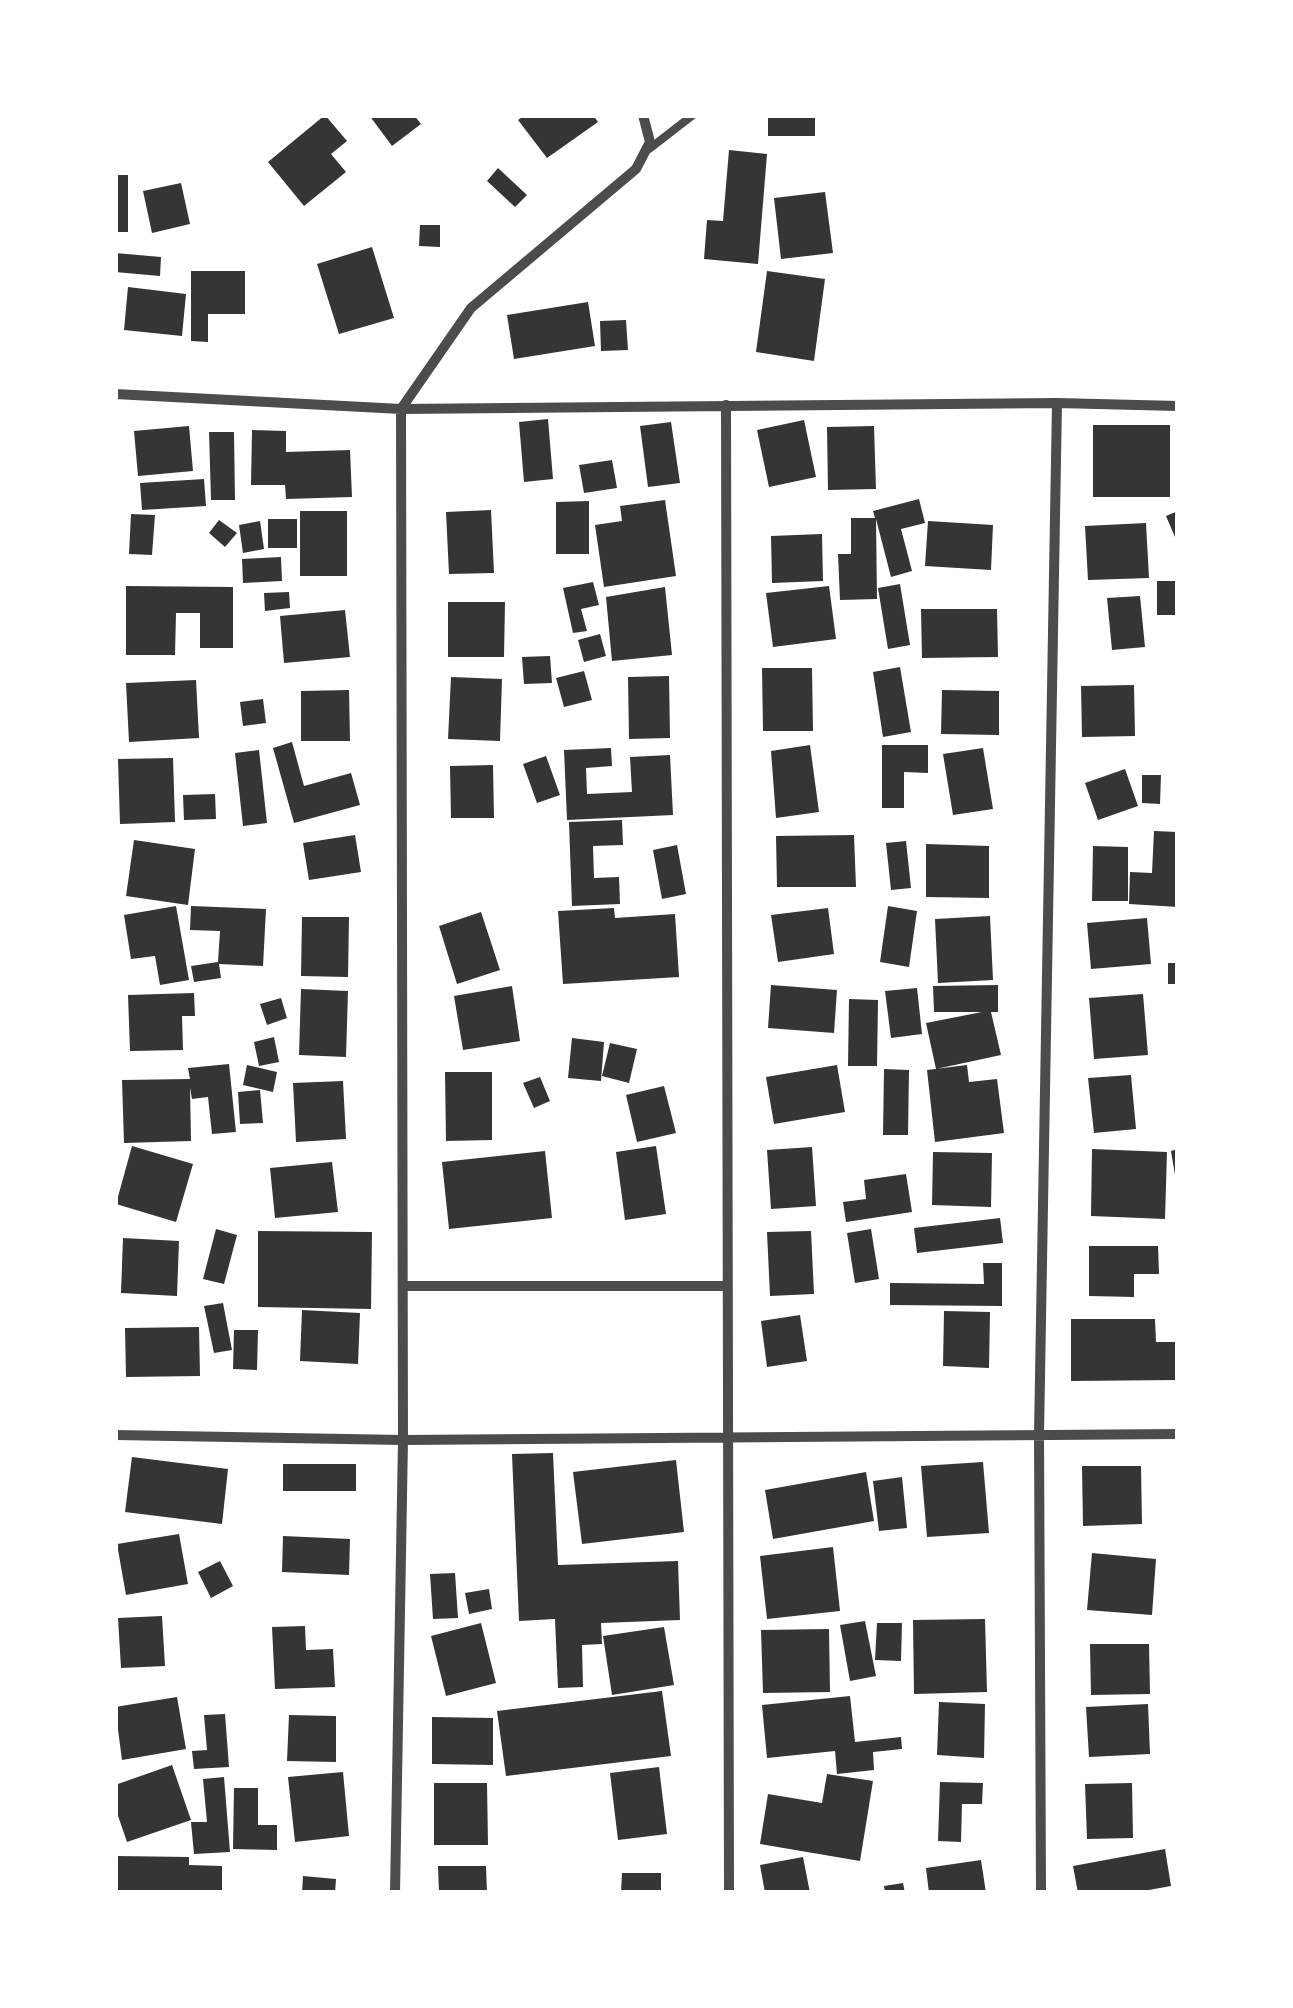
<!DOCTYPE html>
<style>
body{margin:0}
#map{position:relative;width:1293px;height:2008px;overflow:hidden;background:#fff;font-family:"Alegreya Sans",sans-serif}
canvas{display:block}
.frame{position:absolute;inset:0;border:118px solid #fff;pointer-events:none}
</style>
<div id="map">
<canvas width="1293" height="2008"></canvas>
<div class="frame"></div>
</div>
<script>
const g = document.querySelector('canvas').getContext('2d');
g.lineJoin = 'round';
function fill(path, color) { g.fillStyle = color; g.fill(path, 'evenodd'); }
const toPath = rows => new Path2D(rows.map(r => 'M' + r).join(''));
function strokePath(path, color, width, dash) { g.strokeStyle = color; g.lineWidth = width; g.lineCap = dash ? 'butt' : 'round'; g.setLineDash(dash || []); g.stroke(path); }
const building = toPath([
 [325,115,347,141,331,154,346,172,304,206,268,162],
 [369,115,414,115,421,124,392,146],
 [525,115,593,115,598,122,547,158,518,120],
 [768,115,815,115,815,136,768,136],
 [729,150,767,154,758,264,704,259,707,220,723,221],
 [498,168,527,195,515,207,487,181],
 [115,175,128,175,128,232,115,232],
 [181,183,190,224,152,233,143,191],
 [825,192,833,253,781,259,774,198],
 [420,225,440,225,440,247,419,246],
 [372,247,394,318,339,334,317,264],
 [115,253,161,257,160,276,115,272],
 [191,271,245,271,245,314,208,314,208,342,191,341],
 [767,271,825,279,814,361,756,352],
 [128,287,186,294,182,336,124,330],
 [588,302,595,346,514,359,507,315],
 [626,320,628,350,601,351,600,321],
 [548,419,553,479,524,482,519,422],
 [804,420,816,477,769,487,757,430],
 [671,422,680,483,648,487,640,426],
 [1093,425,1170,425,1170,497,1093,497],
 [189,426,193,471,138,476,134,431],
 [874,426,876,489,828,490,827,427],
 [252,430,286,431,286,452,350,450,352,497,286,499,285,485,251,485],
 [209,432,234,432,235,500,211,500],
 [612,460,617,488,584,493,579,465],
 [204,479,206,506,142,510,140,483],
 [919,499,925,523,901,529,912,571,891,577,876,519,877,599,840,600,838,554,851,554,851,518,875,518,873,511],
 [665,500,676,576,604,587,595,525,622,521,620,506],
 [589,501,589,554,556,554,556,502],
 [491,510,494,573,449,574,446,512],
 [300,511,347,511,347,576,300,576],
 [1178,511,1178,544,1166,516],
 [131,514,155,515,152,555,129,554],
 [268,519,297,519,297,548,268,548],
 [219,520,237,533,225,547,209,533],
 [260,521,264,549,243,553,239,525],
 [928,521,993,525,991,570,925,566],
 [1146,523,1149,578,1088,580,1085,526],
 [822,534,823,581,772,583,771,536],
 [281,557,282,581,243,583,242,559],
 [1157,581,1178,581,1178,615,1157,615],
 [593,582,599,605,581,609,587,631,573,633,563,588],
 [900,584,910,645,888,649,878,588],
 [126,586,233,587,233,648,200,648,200,613,176,613,175,655,126,655],
 [829,586,836,639,773,647,766,593],
 [665,587,672,655,612,661,606,597],
 [289,592,290,608,265,611,264,593],
 [1140,596,1145,647,1112,650,1107,598],
 [448,602,505,602,504,657,448,657],
 [921,609,997,609,998,657,922,658],
 [345,610,350,657,284,663,280,616],
 [600,634,606,656,584,662,578,640],
 [550,656,552,683,524,684,522,657],
 [900,667,911,732,883,737,873,672],
 [762,668,812,668,813,731,763,731],
 [584,671,592,700,564,707,556,678],
 [669,676,670,738,629,739,628,677],
 [451,677,502,679,500,741,448,739],
 [196,680,199,738,129,742,126,683],
 [1134,685,1135,736,1082,737,1081,686],
 [349,690,350,741,301,741,301,691],
 [942,690,999,691,999,735,941,734],
 [263,699,266,723,243,726,240,702],
 [292,742,304,786,351,773,360,805,294,823,273,748],
 [810,745,819,812,776,818,771,751],
 [882,745,928,745,928,773,904,772,904,808,882,808],
 [611,748,612,766,586,768,587,794,632,792,630,757,670,755,673,815,567,820,564,750],
 [983,748,993,809,953,815,943,754],
 [259,750,267,823,243,826,235,753],
 [546,756,560,795,537,803,523,764],
 [173,758,175,822,120,824,118,759],
 [493,765,494,818,451,818,450,766],
 [1125,769,1138,806,1098,820,1085,783],
 [1142,775,1161,775,1160,804,1142,803],
 [215,794,216,819,184,820,183,795],
 [622,820,623,845,593,846,594,878,619,877,620,904,572,906,569,822],
 [1154,831,1178,832,1178,907,1129,904,1130,872,1152,873],
 [355,835,361,872,309,880,303,843],
 [854,835,856,887,777,887,776,836],
 [134,840,195,849,188,905,126,896],
 [906,841,911,888,891,890,886,843],
 [926,844,989,846,989,898,926,897],
 [677,845,686,894,662,899,653,850],
 [1093,846,1128,847,1128,901,1092,901],
 [176,906,189,980,160,985,155,956,131,959,124,915],
 [191,906,266,909,263,966,219,964,221,978,194,982,191,966,218,962,220,931,190,930],
 [888,906,917,911,909,967,880,962],
 [614,908,615,918,675,914,679,977,563,984,558,911],
 [828,908,834,954,778,962,771,915],
 [481,912,500,970,457,984,439,926],
 [990,916,993,980,938,983,935,919],
 [302,917,349,917,348,977,301,976],
 [1147,918,1151,964,1091,969,1087,923],
 [1168,963,1178,963,1178,984,1168,984],
 [771,985,837,990,834,1033,768,1028],
 [998,985,998,1012,991,1012,1001,1055,936,1069,926,1023,982,1012,934,1012,933,986],
 [512,986,520,1041,463,1050,454,996],
 [917,988,922,1034,891,1038,885,991],
 [301,989,348,991,346,1057,299,1055],
 [194,993,195,1016,182,1016,183,1050,130,1051,128,995],
 [1143,994,1148,1055,1094,1059,1089,998],
 [281,998,287,1018,267,1025,260,1004],
 [849,999,878,1000,877,1066,848,1066],
 [274,1037,279,1062,259,1066,254,1042],
 [572,1038,604,1042,601,1081,568,1078],
 [610,1043,637,1049,629,1083,602,1076],
 [229,1064,236,1132,212,1134,208,1097,192,1099,190,1088,191,1141,124,1143,122,1080,190,1079,188,1068],
 [247,1065,277,1072,273,1092,243,1085],
 [837,1065,845,1112,774,1124,766,1077],
 [967,1065,969,1082,997,1079,1004,1133,935,1142,927,1070],
 [884,1069,909,1070,908,1135,883,1135],
 [445,1072,492,1072,492,1140,446,1141],
 [1131,1075,1136,1129,1094,1133,1088,1078],
 [540,1077,550,1101,534,1108,523,1083],
 [343,1081,346,1139,296,1142,293,1083],
 [664,1086,676,1133,637,1142,626,1095],
 [260,1090,263,1123,240,1124,238,1092],
 [132,1146,193,1164,176,1222,116,1204],
 [656,1146,666,1214,625,1220,616,1152],
 [812,1147,816,1206,771,1209,767,1150],
 [1092,1149,1167,1152,1165,1219,1091,1216],
 [1178,1149,1178,1181,1176,1181,1171,1151],
 [545,1151,552,1218,449,1229,442,1162],
 [933,1152,992,1153,991,1207,932,1205],
 [332,1162,338,1212,275,1218,270,1168],
 [906,1174,912,1212,846,1222,843,1202,866,1199,864,1180],
 [1000,1218,1003,1243,917,1253,914,1228],
 [216,1229,237,1235,224,1284,203,1279],
 [871,1229,879,1279,855,1283,847,1233],
 [258,1231,372,1232,371,1309,258,1307],
 [811,1231,814,1294,770,1296,767,1232],
 [123,1238,179,1241,177,1296,121,1293],
 [1089,1246,1158,1246,1159,1274,1134,1274,1134,1297,1089,1296],
 [983,1263,1002,1263,1002,1306,890,1305,890,1283,984,1284],
 [223,1303,232,1350,214,1353,204,1306],
 [302,1310,360,1313,358,1364,300,1361],
 [944,1311,990,1312,989,1368,943,1366],
 [800,1315,807,1361,767,1367,761,1321],
 [1071,1319,1155,1319,1156,1342,1178,1342,1178,1380,1071,1381],
 [199,1327,200,1376,126,1377,125,1328],
 [234,1330,258,1330,257,1370,233,1369],
 [553,1453,558,1565,678,1561,680,1620,601,1623,602,1644,582,1645,583,1687,558,1688,555,1619,519,1621,512,1454],
 [132,1457,228,1469,222,1524,125,1512],
 [676,1460,684,1532,582,1544,573,1472],
 [983,1462,989,1533,927,1537,921,1466],
 [283,1464,356,1464,356,1491,283,1491],
 [1082,1466,1141,1466,1142,1524,1083,1526],
 [866,1472,874,1521,773,1539,765,1490],
 [902,1477,907,1528,879,1531,873,1481],
 [179,1534,188,1584,126,1595,117,1544],
 [283,1536,350,1539,349,1575,282,1572],
 [833,1547,840,1611,767,1619,760,1556],
 [1092,1553,1156,1559,1152,1615,1087,1610],
 [220,1561,233,1586,211,1598,198,1572],
 [455,1573,458,1618,433,1619,430,1574],
 [489,1589,492,1609,469,1614,465,1593],
 [162,1616,165,1666,121,1668,118,1618],
 [985,1619,987,1692,914,1694,913,1620],
 [865,1621,876,1676,850,1681,840,1625],
 [481,1623,496,1683,446,1696,431,1636],
 [877,1623,902,1623,901,1661,875,1660],
 [305,1626,306,1650,333,1649,335,1687,275,1689,272,1627],
 [664,1627,674,1685,612,1695,603,1636],
 [829,1629,830,1692,763,1693,761,1630],
 [1090,1644,1149,1644,1150,1694,1091,1695],
 [662,1691,671,1756,506,1776,497,1711],
 [850,1696,855,1742,901,1737,902,1749,873,1752,874,1770,837,1774,835,1751,767,1758,762,1705],
 [177,1697,186,1749,122,1760,115,1707],
 [939,1702,985,1704,984,1758,937,1755],
 [1148,1704,1150,1754,1089,1757,1086,1707],
 [225,1714,229,1767,194,1769,192,1751,207,1750,204,1715],
 [289,1715,336,1716,336,1762,287,1761],
 [432,1717,493,1718,493,1765,432,1764],
 [172,1765,191,1820,127,1842,115,1807,115,1785],
 [659,1767,667,1834,618,1840,610,1773],
 [343,1772,349,1836,295,1842,288,1777],
 [827,1774,873,1781,860,1861,760,1844,768,1794,822,1803],
 [224,1777,230,1852,194,1854,191,1822,207,1822,203,1779],
 [940,1782,983,1783,982,1804,962,1804,961,1842,938,1841],
 [434,1783,487,1783,488,1845,434,1845],
 [1132,1783,1133,1838,1087,1839,1085,1784],
 [234,1788,258,1788,258,1825,277,1825,277,1850,233,1849],
 [1165,1849,1171,1886,1132,1893,1078,1893,1073,1866],
 [116,1856,189,1857,189,1865,222,1866,222,1893,116,1893],
 [803,1857,810,1893,765,1893,760,1865],
 [981,1860,986,1893,929,1893,926,1868],
 [438,1866,486,1866,487,1893,439,1893],
 [622,1873,661,1873,661,1893,621,1893],
 [303,1876,336,1879,335,1893,302,1893],
 [903,1883,905,1893,885,1893,884,1886]
]);
const service = toPath([
 [649,149,693,115]
]);
const minor = toPath([
 [115,394,401,409,1057,403,1178,406],
 [726,405,729,1893],
 [403,1286,726,1286],
 [115,1435,403,1440,1178,1434],
 [395,1893,403,1440,401,409,471,308,636,169,650,142,643,115],
 [1041,1893,1039,1434,1057,403]
]);
fill(building, '#353535');
strokePath(service, '#4c4c4c', 8);
strokePath(minor, '#4c4c4c', 10);
</script>
